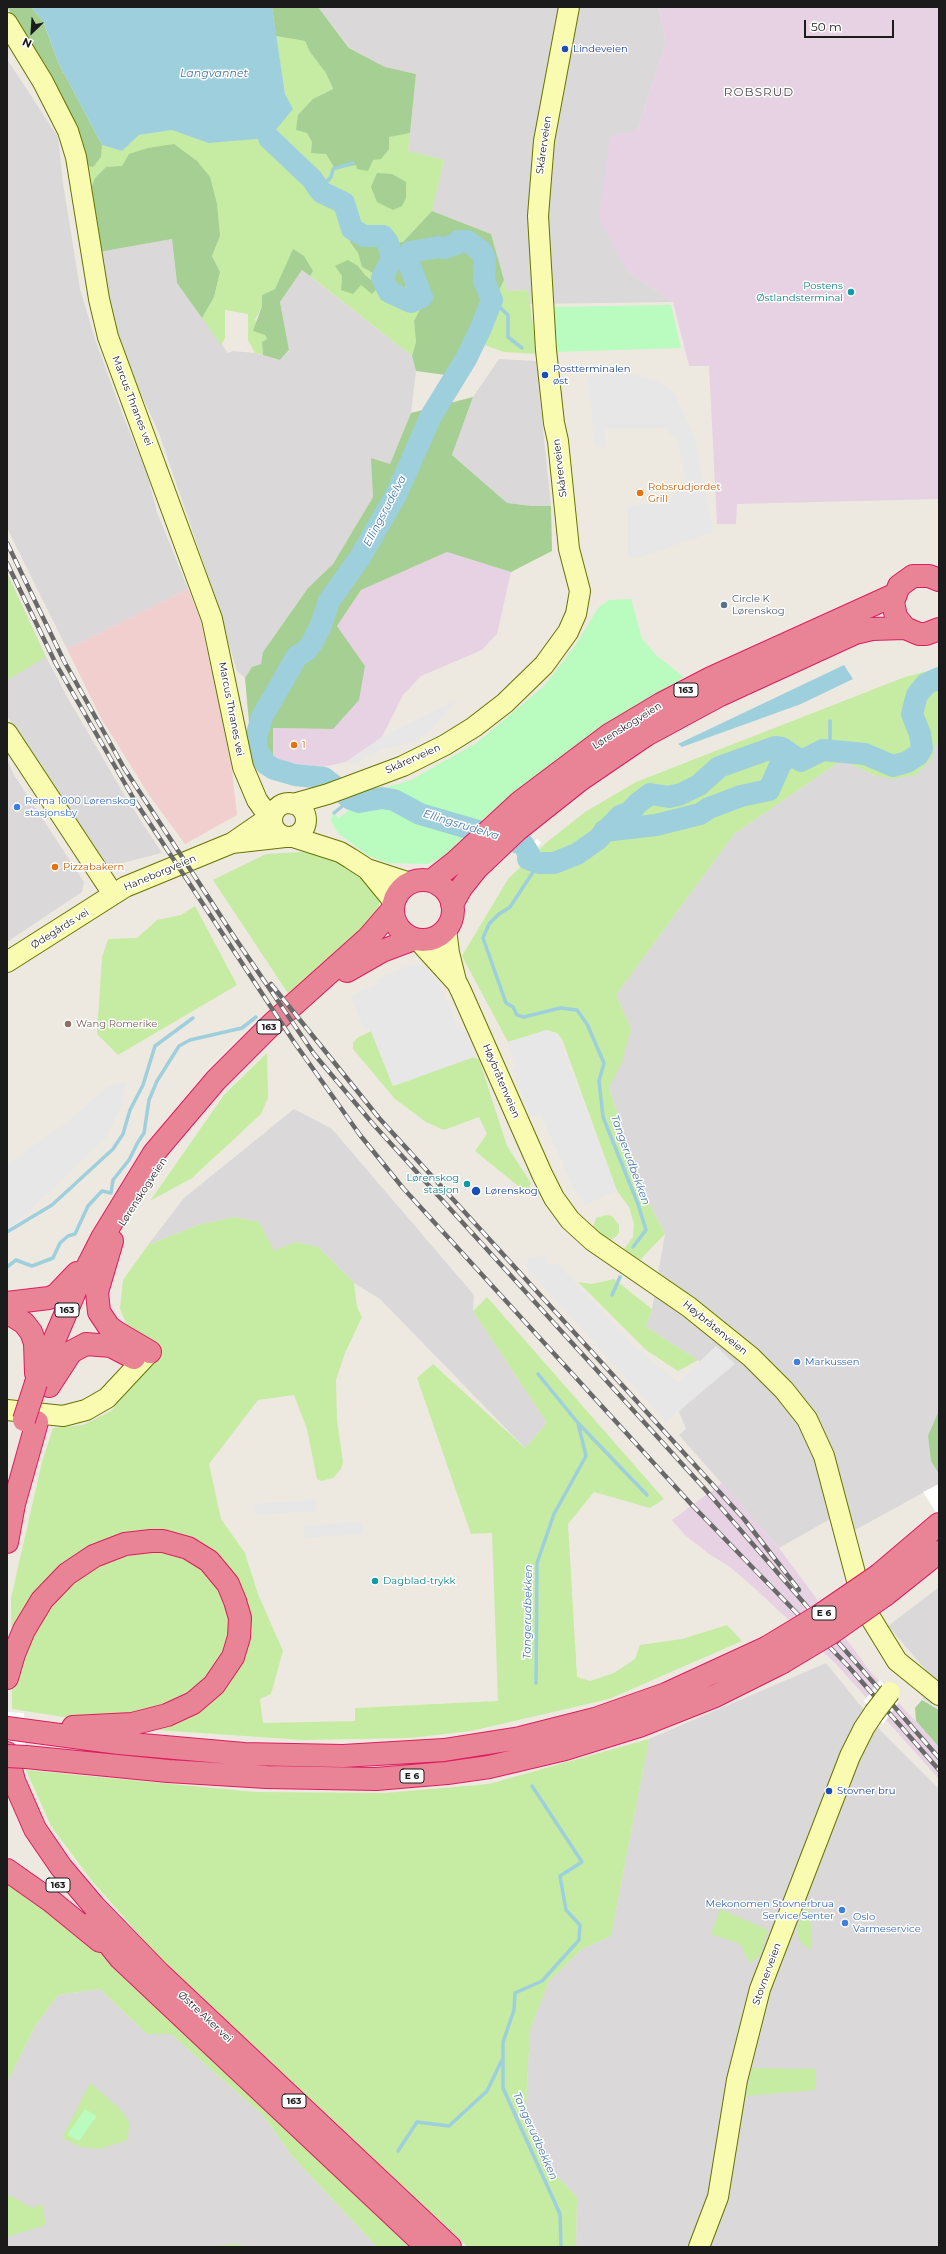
<!DOCTYPE html>
<meta charset="utf-8">
<style>
body{margin:0}
#map{position:relative;width:946px;height:2254px;overflow:hidden;background:#eee9e0;font-family:Montserrat,sans-serif}
canvas{display:block}
.frame{position:absolute;inset:0;border:8px solid #1b1b1b;pointer-events:none}
.north{position:absolute;left:12px;top:12px;width:40px;height:40px;-webkit-text-stroke:3px #fff;paint-order:stroke;rotate:205deg;font-size:11px;font-weight:700;line-height:16px;text-align:center;color:#1b1b1b}
.north::after{content:'';display:block;margin:auto;width:14px;height:18px;background:#1b1b1b;clip-path:polygon(50% 0,100% 100%,50% 72%,0 100%)}
.scale{position:absolute;left:804px;top:20px;width:90px;height:18px;box-sizing:border-box;border:2px solid #1b1b1b;border-top:0;padding-left:5px;font-size:12px;line-height:14px;white-space:nowrap;color:#1b1b1b;-webkit-text-stroke:3px #fff;paint-order:stroke}
</style>
<div id="map">
<canvas width="946" height="2254"></canvas>
<div class="frame"></div>
<div class="north">N</div>
<div class="scale">50 m</div>
</div>
<script>
const g = document.querySelector('canvas').getContext('2d');
g.lineJoin = 'round';
function fill(path, color) { g.fillStyle = color; g.fill(path, 'evenodd'); }
const toPath = rows => new Path2D(rows.map(r => 'M' + r).join(''));
function strokePath(path, color, width, dash) { g.strokeStyle = color; g.lineWidth = width; g.lineCap = dash ? 'butt' : 'round'; g.setLineDash(dash || []); g.stroke(path); }
function drawText(font, color, halo, rows, align = 'center') {
  g.font = font + ' Montserrat,sans-serif'; g.lineWidth = 3; g.setLineDash([]); g.textBaseline = 'middle'; g.strokeStyle = halo; g.fillStyle = color; for (const [text, x, y, turn = 0] of rows) {
    g.save(); g.translate(x, y); g.rotate((+turn || 0) * Math.PI / 180); g.textAlign = isNaN(turn) ? turn : align; if (halo) g.strokeText(text, 0, 0); g.fillText(text, 0, 0); g.restore();
  }
}
const residential = toPath([
 [318,7,659,7,666,43,637,131,627,271,673,302,529,304,527,290,507,291,491,234,432,211,444,160,408,151,416,74,385,67,350,48],
 [7,59,58,137,63,183,80,289,95,339,122,413,147,474,157,512,188,589,67,649,7,528],
 [172,239,177,283,228,353,233,351,255,353,280,360,289,351,280,302,302,270,412,356,416,371,411,413,390,464,372,459,373,497,333,564,308,588,263,652,261,664,252,667,245,678,237,671,209,579,159,433,120,348,99,252],
 [499,359,536,361,551,506,532,506,507,503,452,455,473,397],
 [7,573,46,657,70,702,128,801,162,853,106,867,7,716],
 [939,735,939,1410,928,1436,931,1461,939,1474,939,1484,846,1535,832,1518,779,1548,679,1435,686,1429,679,1412,714,1373,698,1360,646,1327,652,1309,665,1234,637,1180,609,1087,631,1029,616,995,734,834,842,760,876,776,935,744],
 [7,759,14,775,84,882,82,892,7,942],
 [294,1109,332,1129,474,1295,473,1311,547,1423,525,1448,380,1299,354,1283,318,1247,295,1242,274,1252,259,1222,234,1217,198,1225,148,1245,184,1198],
 [939,1587,939,1708,923,1699,925,1669,888,1626],
 [826,1663,881,1731,939,1789,939,2247,576,2247,577,2197,542,2160,526,2106,530,2030,549,1981,582,1949,611,1936,649,1739],
 [100,1989,147,2034,171,2034,263,2115,292,2156,377,2247,7,2247,7,2083,35,2026,58,1995]
]);
const commercial = toPath([
 [188,589,200,619,216,690,232,771,237,815,185,844,149,795,101,718,67,649]
]);
const industrial = toPath([
 [659,7,939,7,939,499,737,504,736,524,717,524,709,366,689,366,673,302,627,271,599,218,610,136,637,131,666,43],
 [447,552,511,572,497,634,482,650,421,676,403,695,382,737,346,762,322,767,277,761,273,755,273,728,333,729,365,666,337,626,361,590],
 [722,1483,779,1548,870,1671,939,1747,939,1779,836,1664,750,1584,730,1567,709,1554,685,1535,672,1520]
]);
const grass = toPath([
 [276,36,305,41,310,52,326,72,333,90,324,93,298,115,312,142,326,154,335,169,373,160,389,137,401,134,410,133,408,151,444,160,432,211,403,242,388,243,375,234,364,236,352,229,350,242,358,253,362,267,382,278,389,292,402,299,408,278,418,265,425,281,424,302,414,321,416,342,412,356,310,276,313,271,293,250,275,289,262,295,262,306,255,320,267,339,262,342,263,355,255,353,248,340,248,314,225,310,225,338,221,345,202,318,214,297,220,272,212,256,220,236,122,166,88,197,84,165,93,166,101,157,102,145,122,151,139,135,172,130,208,143,292,109,285,94],
 [358,266,365,275,374,281,341,290,342,276],
 [504,280,507,291,528,290,537,354,504,352,476,342],
 [7,573,46,657,7,680],
 [939,668,939,735,931,760,915,775,893,779,876,776,842,760,734,834,616,995,631,1029,622,1062,609,1087,637,1180,665,1234,640,1260,624,1249,633,1237,634,1224,629,1207,617,1191,562,1039,557,1033,547,1030,508,1042,462,956,508,879,547,842,585,812,636,782,905,677],
 [302,852,324,856,348,868,370,884,379,896,379,906,365,931,291,998,213,880,266,854],
 [195,906,237,985,118,1055,97,1034,102,957,108,939,137,938,157,920,181,915],
 [371,1031,393,1086,472,1057,479,1059,507,1146,531,1183,529,1188,522,1189,475,1151,487,1134,479,1117,444,1130,426,1122,395,1099,353,1049,353,1043,357,1038],
 [267,1053,268,1098,261,1114,192,1178,150,1201,224,1095],
 [606,1215,612,1216,619,1225,619,1233,614,1238,608,1240,592,1230,596,1218],
 [234,1217,259,1222,274,1251,295,1242,318,1247,354,1283,357,1307,362,1317,345,1353,336,1380,337,1421,343,1462,341,1469,333,1478,321,1481,317,1479,307,1429,294,1395,258,1400,209,1464,221,1519,245,1553,258,1594,283,1651,271,1694,260,1699,263,1723,355,1721,355,1708,498,1701,492,1533,471,1534,417,1378,433,1364,525,1448,547,1423,473,1311,487,1297,664,1499,650,1508,594,1492,568,1524,577,1677,590,1681,614,1673,635,1659,640,1645,682,1639,727,1625,742,1641,609,1699,471,1731,410,1738,303,1740,143,1729,12,1709,11,1598,42,1462,53,1428,83,1425,111,1411,146,1369,120,1309,123,1280,148,1245,198,1225],
 [614,1279,652,1309,646,1327,698,1360,678,1371,646,1350,578,1282,592,1284],
 [649,1739,611,1936,582,1949,549,1981,530,2030,526,2106,542,2160,577,2197,576,2247,468,2247,157,1955,92,1881,51,1826,26,1770,255,1792,385,1793,489,1784],
 [7,1882,69,1926,109,1960,416,2247,377,2247,292,2156,263,2115,171,2034,147,2034,100,1989,58,1995,35,2026,7,2083],
 [809,1899,812,1950,803,1945,798,1937,797,1928],
 [720,1909,768,1930,761,1953,750,1964,740,1944,711,1934],
 [752,2068,815,2069,816,2090,746,2096],
 [90,2083,119,2108,129,2121,128,2140,100,2149,80,2147,62,2138],
 [7,2194,32,2208,42,2204,46,2225,7,2237],
 [236,2244,249,2247,213,2247,216,2246]
]);
const forest = toPath([
 [7,7,31,7,43,21,58,62,102,145,101,157,93,167,84,165,53,84],
 [272,7,318,7,349,48,385,67,416,74,410,133,389,137,389,149,381,159,373,160,368,171,357,169,356,165,335,169,326,154,311,153,312,142,307,133,296,130,298,115,313,99,333,89,326,73,310,52,305,41,276,36],
 [174,144,197,161,210,177,217,204,220,236,212,256,220,272,214,297,202,318,177,283,172,239,99,252,88,197,95,178,106,167,122,166,129,154,148,148],
 [377,173,392,174,406,182,406,198,402,206,393,210,377,202,371,187],
 [432,211,491,234,504,280,481,328,461,356,453,376,416,371,412,356,416,342,414,321,424,302,425,281,418,266,408,278,402,299,389,292,382,278,362,267,358,253,350,242,352,229,364,236,383,236,388,243,403,242],
 [293,249,304,256,313,271,310,276,302,270,280,302,289,350,280,360,263,355,262,342,267,339,265,335,253,331,262,306,262,295,275,289],
 [348,260,358,266,365,275,379,286,372,294,361,285,353,294,341,290,342,276,335,266],
 [473,397,452,455,507,503,532,506,551,506,552,551,511,572,447,552,361,590,337,626,365,666,359,700,333,729,273,728,273,755,252,756,245,678,252,667,261,664,263,652,308,588,333,564,373,497,371,458,390,464,411,413],
 [939,1410,939,1474,931,1461,928,1436],
 [922,1700,939,1710,939,1747,916,1721,915,1708]
]);
const park = toPath([
 [671,305,681,348,553,352,548,307],
 [631,599,642,639,657,656,684,677,609,722,557,760,485,817,445,856,428,864,387,863,367,855,338,833,331,821,333,813,339,818,374,791,411,780,478,742,545,685,577,643,598,608,609,600],
 [85,2109,97,2116,79,2141,67,2135]
]);
const parking = toPath([
 [607,371,624,371,656,381,668,387,675,395,695,439,713,532,641,557,628,558,628,506,650,504,650,500,671,498,675,492,675,484,686,481,678,442,664,428,605,428,605,447,595,447,588,377],
 [458,699,429,731,414,742,382,749,355,764,346,762,382,737],
 [410,965,421,965,426,968,439,982,458,1027,466,1032,477,1056,393,1086,371,1031,363,1026,350,996,377,984,376,979],
 [547,1030,556,1034,560,1040,617,1191,585,1205,573,1187,540,1114,532,1117,511,1070,516,1067,508,1042],
 [126,1082,122,1105,106,1138,7,1232,7,1164,62,1126,109,1086],
 [546,1256,548,1265,557,1263,637,1349,678,1382,716,1346,735,1364,666,1422,525,1266,529,1257],
 [315,1500,317,1511,255,1515,254,1504],
 [362,1522,363,1534,305,1538,304,1526]
]);
const water = toPath([
 [31,7,272,7,285,94,293,109,269,138,208,143,172,130,139,135,122,151,102,145,58,62,43,21],
 [844,665,853,679,801,704,682,747,678,744]
]);
const pier = toPath([
 [311,165,314,168,301,181,298,179],
 [537,839,541,843,522,860,519,855],
 [939,1484,939,1517,923,1492],
 [880,1680,899,1702,883,1724,864,1701],
 [7,1712,24,1713,26,1769,7,1767]
]);
const stream = toPath([
 [319,190,331,177,333,169,353,163],
 [492,300,508,315,508,337,522,348],
 [830,751,830,721],
 [334,813,351,799],
 [539,863,510,907,499,914,489,924,483,938,506,1003,513,1007,517,1015,524,1017,560,1008,577,1010,587,1024,604,1063,599,1081,603,1117,638,1204,646,1230,633,1247],
 [7,1232,52,1205,113,1149,123,1134,130,1110,143,1085,155,1046,193,1018],
 [7,1267,16,1260,32,1266,53,1258,60,1243,68,1236,75,1234,88,1206,102,1191,111,1193,113,1180,129,1160,138,1142,144,1133,149,1100,157,1081,179,1046,190,1040,242,1028,256,1017],
 [612,1295,620,1277],
 [579,1424,647,1495],
 [536,1683,537,1563,554,1514,586,1456,578,1423,538,1374],
 [532,1786,582,1862,560,1876,566,1910,580,1925,579,1940,542,1981,515,1993,514,2010,503,2042,503,2088,560,2214,561,2247],
 [398,2151,417,2122,449,2126,487,2091,502,2060]
]);
const river = toPath([
 [269,138,312,179,321,192,344,203,352,229,364,236,383,236,388,243,392,259,382,278,389,292,411,302,422,297,407,259,410,252,439,247,445,248,456,244,459,241,467,241,481,251,485,259,484,281,492,300,481,328,466,359,431,416,396,495,359,559,329,601,321,625,312,643,306,651,297,656,262,717,256,737,256,749,266,764,274,769,295,775,324,778,351,799,359,802,382,798,394,800,420,814,523,844,529,854,528,859,539,863,554,863,577,854,598,839,620,816,630,812,638,803,650,794,669,797,681,794,699,785,719,767,775,747,782,748,801,761,823,750,865,754,893,766,907,762,918,755,922,748,920,734,912,714,917,695,926,684,939,678],
 [604,831,656,825,700,814,709,808,741,796,769,790,781,763,791,755]
]);
const secondary = toPath([
 [7,23,43,82,68,131,76,157,99,299,108,337,212,619,243,767,257,800,267,814,272,817],
 [7,733,113,894],
 '272 820a17 17 0 1 1 34 0a17 17 0 1 1-34 0Z',
 [293,804,328,794,403,766,445,745,474,727,505,703,544,665,568,632,576,614,580,591,569,549,558,441,554,423,546,350,538,216,544,141,569,7],
 [293,837,340,852,350,858,367,869,394,902],
 [232,843,285,837],
 [367,869,410,883],
 [446,929,449,953,456,981],
 [417,939,457,983,461,991,542,1174,554,1198,570,1220,593,1241,689,1307,751,1357,784,1390,807,1419,824,1456,860,1592,870,1617,897,1661,939,1695],
 [7,962,125,887,232,843,261,823,272,819],
 [7,1410,63,1416,86,1410,107,1398,150,1352],
 [699,2247,718,2197,737,2080,760,1989,850,1756,864,1728,874,1713]
]);
const highway = toPath([
 [939,580,929,576,913,576,899,586,893,602,896,617,905,628,919,634,926,634,939,629],
 '393 910a30 30 0 1 1 60 0a30 30 0 1 1-60 0Z',
 [431,881,454,863,520,802,609,735,661,704,711,678,894,595],
 [452,904,461,888,477,868,517,830,580,780,646,735,720,695,855,633,872,629,905,628],
 [347,971,382,951,414,939],
 [112,1241,97,1292,99,1312,109,1327,116,1332,150,1352],
 [7,1303,49,1298,56,1295,77,1273],
 [7,1315,13,1316,24,1323,31,1332,35,1343,36,1373],
 [36,1383,76,1289,102,1238,154,1153,216,1080,272,1024,368,938,393,909],
 [49,1386,71,1352,86,1344,111,1346,134,1358],
 [7,1542,14,1504,37,1422],
 [879,1575,939,1524],
 [885,1595,939,1552],
 [7,1678,14,1654,24,1630,42,1600,67,1574,94,1556,125,1544,151,1541,163,1541,188,1548,209,1561,228,1584,235,1601,240,1618,239,1637,233,1657,214,1685,193,1703,167,1715,132,1724,73,1727],
 [7,1728,119,1743,244,1754,343,1756,444,1750,520,1738,595,1719,666,1694,766,1648],
 [7,1753,14,1781,35,1829,61,1867,94,1906,159,1973,450,2247],
 [26,1757,168,1771,266,1777,376,1779,447,1773,489,1767,565,1749,639,1726,715,1696,781,1663],
 [7,1870,51,1901,100,1941],
 [92,1923,120,1958,427,2247]
]);
const rail = toPath([
 [7,543,64,661,124,768,235,938,314,1054,373,1124,703,1487,939,1758],
 [7,563,56,664,135,801,294,1042,360,1135,403,1188,691,1504,848,1666,939,1770],
 [271,984,379,1118,744,1519,799,1590]
]);
const secondaryBridge = toPath([
 [874,1713,890,1692]
]);
const highwayBridge = toPath([
 [24,1420,36,1383],
 [766,1648,819,1616,879,1575],
 [781,1663,831,1633,885,1595],
 [7,1756,26,1757]
]);
const markers = [
 [565,49,4,"#1a4fb4"],
 [851,292,4,"#0f9aa8"],
 [545,375,4,"#1a4fb4"],
 [640,493,4,"#e8710a"],
 [724,605,4,"#5c6f8a"],
 [294,745,4,"#e8710a"],
 [17,807,4,"#3f7fe0"],
 [55,867,4,"#e8710a"],
 [68,1024,4,"#8d6e63"],
 [467,1184,4,"#0f9aa8"],
 [476,1191,5,"#1a4fb4"],
 [797,1362,4,"#3f7fe0"],
 [375,1581,4,"#0f9aa8"],
 [829,1791,4,"#1a4fb4"],
 [842,1910,4,"#3f7fe0"],
 [845,1923,4,"#3f7fe0"]
];
const shields = [
 [686,690,24],
 [269,1027,24],
 [67,1310,24],
 [824,1613,24],
 [412,1776,24],
 [58,1885,24],
 [294,2101,24]
];
const shieldNames = [
 ["163",686,690],
 ["163",269,1027],
 ["163",67,1310],
 ["E 6",824,1613],
 ["E 6",412,1776],
 ["163",58,1885],
 ["163",294,2101]
];
const transitNames = [
 ["Lindeveien",573,49],
 ["Postterminalen",553,369],
 ["øst",553,381],
 ["Lørenskog",485,1191],
 ["Stovner bru",837,1791]
];
const streetNames = [
 ["Skårerveien",544,145,-82],
 ["Marcus Thranes vei",132,401,69],
 ["Skårerveien",560,468,-97],
 ["Marcus Thranes vei",231,709,79],
 ["Lørenskogveien",627,726,-32],
 ["Skårerveien",413,759,-24],
 ["Haneborgveien",160,873,-23],
 ["Ødegårds vei",60,929,-32],
 ["Høybråtenveien",501,1081,67],
 ["Lørenskogveien",143,1192,-57],
 ["Høybråtenveien",715,1328,39],
 ["Stovnerveien",767,1974,-70],
 ["Østre Aker vei",205,2017,43]
];
const cultureNames = [
 ["Postens",843,286],
 ["Østlandsterminal",843,298],
 ["Lørenskog",459,1178],
 ["stasjon",459,1190],
 ["Dagblad-trykk",383,1581,"left"]
];
const foodNames = [
 ["Robsrudjordet",648,487],
 ["Grill",648,499],
 ["1",302,745],
 ["Pizzabakern",63,867]
];
const serviceNames = [
 ["Circle K",732,599],
 ["Lørenskog",732,611]
];
const shopNames = [
 ["Rema 1000 Lørenskog",25,801],
 ["stasjonsby",25,813],
 ["Markussen",805,1362],
 ["Mekonomen Stovnerbrua",834,1904,"right"],
 ["Service Senter",834,1916,"right"],
 ["Oslo",853,1917],
 ["Varmeservice",853,1929]
];
const educationNames = [
 ["Wang Romerike",76,1024]
];
const waterNames = [
 ["Langvannet",214,74],
 ["Ellingsrudelva",385,511,-62],
 ["Ellingsrudelva",461,825,17],
 ["Tangerudbekken",630,1160,70],
 ["Tangerudbekken",528,1612,-89],
 ["Tangerudbekken",535,2136,66]
];
const quarterNames = [
 ["ROBSRUD",759,92]
];
fill(residential, '#dad8d8');
fill(commercial, '#f0cfce');
fill(industrial, '#e7d2e3');
fill(grass, '#c6eba3');
fill(forest, '#a5cf93');
fill(park, '#bafbbf');
fill(parking, '#e7e7e7');
fill(water, '#9ecfdd');
fill(pier, '#fff');
strokePath(stream, '#9ecfdd', 3.5);
strokePath(river, '#9ecfdd', 22);
strokePath(secondary, '#677401', 22);
strokePath(highway, '#dc1d5e', 24);
strokePath(secondary, '#f8fbb0', 20);
strokePath(highway, '#e98497', 22);
strokePath(rail, '#696969', 4.5);
strokePath(rail, '#fff', 3, [9]);
strokePath(secondaryBridge, '#677401', 22, []);
strokePath(highwayBridge, '#dc1d5e', 24, []);
strokePath(secondaryBridge, '#f8fbb0', 20);
strokePath(highwayBridge, '#e98497', 22);
for (const [x, y, r, color] of markers) { const dot = new Path2D(); dot.arc(x, y, r, 0, 2 * Math.PI); g.fillStyle = color; g.fill(dot); strokePath(dot, '#fff', 1.5); }
for (const [x, y, w] of shields) { const box = new Path2D(); box.roundRect(x - w / 2, y - 7, w, 14, 3); g.fillStyle = '#fff'; g.fill(box); strokePath(box, '#1b1b1b', 1); }
drawText('bold 9px', '#1b1b1b', null, shieldNames);
drawText('10px', '#164399', '#fff', transitNames, 'left');
drawText('10px', '#1b1b1b', '#fff', streetNames);
drawText('10px', '#0d838f', '#fff', cultureNames, 'right');
drawText('10px', '#c56008', '#fff', foodNames, 'left');
drawText('10px', '#4e5e75', '#fff', serviceNames, 'left');
drawText('10px', '#366cbe', '#fff', shopNames, 'left');
drawText('10px', '#785e54', '#fff', educationNames, 'left');
drawText('italic 11px', '#4579ad', '#fff', waterNames);
g.letterSpacing = '1px';
drawText('12px', '#4e4e4e', '#fff', quarterNames);
g.letterSpacing = '0px';
</script>
